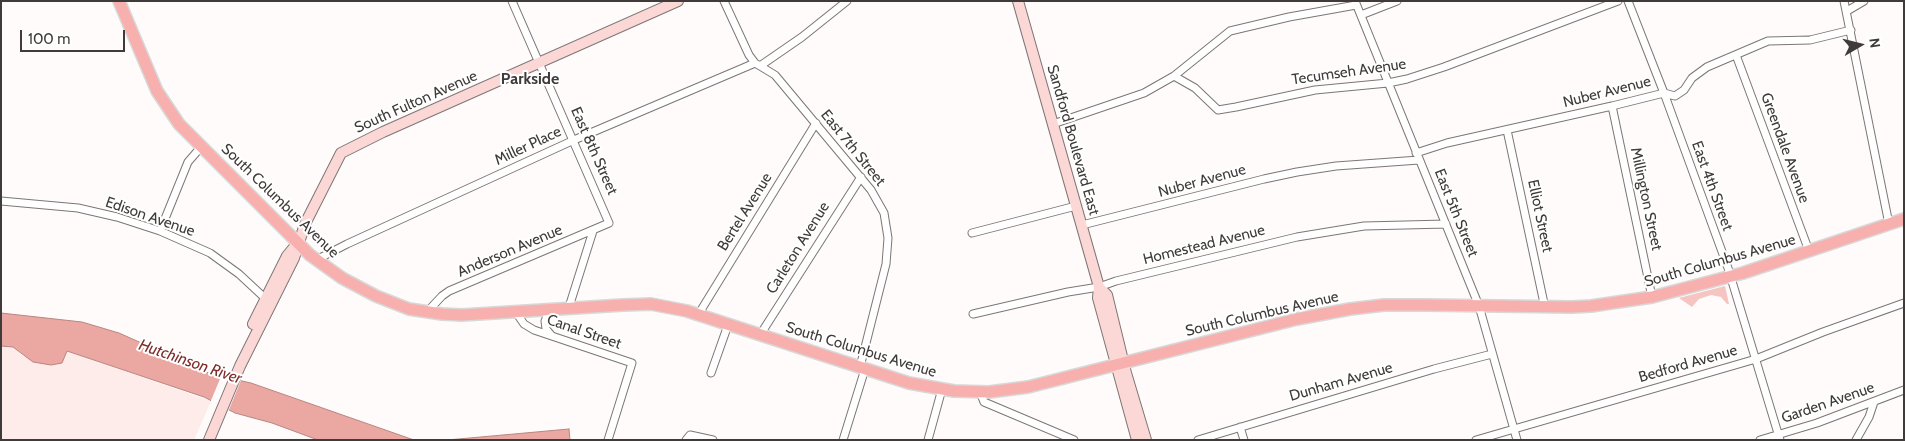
<!DOCTYPE html>
<style>
body{margin:0}
#map{position:relative;width:1905px;height:441px;overflow:hidden;background:#fefbfa;font-family:Cabin,sans-serif}
canvas{display:block}
.frame{position:absolute;inset:0;border:2px solid #3e3b3a;pointer-events:none}
.north{position:absolute;left:1835px;top:20px;width:50px;height:50px;-webkit-text-stroke:4px #fff;paint-order:stroke;rotate:82deg;font-size:14px;font-weight:700;line-height:20px;text-align:center;color:#3e3b3a}
.north::after{content:'';display:block;margin:auto;width:18px;height:22px;background:#3e3b3a;clip-path:polygon(50% 0,100% 100%,50% 72%,0 100%)}
.scale{position:absolute;left:20px;top:30px;width:105px;height:22px;box-sizing:border-box;border:2px solid #3e3b3a;border-top:0;padding-left:6px;font-size:15px;line-height:18px;white-space:nowrap;color:#3e3b3a;-webkit-text-stroke:4px #fff;paint-order:stroke}
</style>
<div id="map">
<canvas width="1905" height="441"></canvas>
<div class="frame"></div>
<div class="north">N</div>
<div class="scale">100 m</div>
</div>
<script>
const g = document.querySelector('canvas').getContext('2d');
g.lineJoin = 'round';
function fill(path, color) { g.fillStyle = color; g.fill(path, 'evenodd'); }
const toPath = rows => new Path2D(rows.map(r => 'M' + r).join(''));
function strokePath(path, color, width, dash) { g.strokeStyle = color; g.lineWidth = width; g.lineCap = dash ? 'butt' : 'round'; g.setLineDash(dash || []); g.stroke(path); }
function drawText(font, color, halo, rows, align = 'center') {
  g.font = font + ' Cabin,sans-serif'; g.lineWidth = 4; g.setLineDash([]); g.textBaseline = 'middle'; g.strokeStyle = halo; g.fillStyle = color; for (const [text, x, y, turn = 0] of rows) {
    g.save(); g.translate(x, y); g.rotate((+turn || 0) * Math.PI / 180); g.textAlign = isNaN(turn) ? turn : align; if (halo) g.strokeText(text, 0, 0); g.fillText(text, 0, 0); g.restore();
  }
}
const built = toPath([
 [1,346,13,347,23,356,66,351,211,401,194,440,1,440]
]);
const green = toPath([
 [1725,286,1729,304,1727,304,1721,297,1711,295,1699,299,1692,307,1679,298]
]);
const water = toPath([
 [1,313,82,322,119,333,211,374,251,383,414,440,318,440,272,423,235,413,204,397,67,351,62,363,51,365,33,362,13,347,1,346,1,313],
 [569,429,570,440,447,440,514,434,569,429]
]);
const pier = toPath([
 [222,374,242,378,228,412,210,403]
]);
const street = toPath([
 [724,1,749,55,755,63,775,75,871,190,884,213,888,238,886,264,860,367],
 [1355,1,1479,306,1517,440],
 [1628,1,1664,93,1728,268,1780,440],
 [1844,1,1889,224],
 [1847,11,1864,1],
 [1361,15,1397,1],
 [1736,55,1809,251],
 [760,66,802,37,847,1],
 [1174,76,1195,88,1218,110,1236,107,1315,90,1388,83,1407,79,1444,67,1618,1],
 [1612,106,1652,297],
 [1053,124,1144,93,1174,76,1230,31,1289,17,1356,5],
 [1507,130,1545,308],
 [1416,153,1447,143,1612,106,1664,93,1675,96,1684,90,1692,78,1707,67,1768,41,1810,40,1851,30],
 [1,201,78,208,117,217,160,231,210,253,239,274,268,301],
 [1082,225,1264,179,1297,172,1336,166,1419,160],
 [160,231,188,162,201,147],
 [972,233,1076,206],
 [316,260,347,244,574,140,755,63],
 [569,307,593,231],
 [515,311,524,324,534,330,632,363,608,440],
 [427,312,442,296,449,291,609,223,512,1],
 [973,314,1068,292,1099,287,1116,281,1297,237,1364,226,1446,224],
 [698,315,816,123],
 [551,335,546,329,545,321,548,314,554,309],
 [760,335,861,177],
 [711,373,728,325],
 [980,392,984,402,1074,440],
 [1240,427,1244,440],
 [686,440,690,435,713,440],
 [843,440,865,369],
 [928,440,942,389],
 [1198,440,1434,369,1492,354],
 [1476,440,1756,359,1823,332,1904,303],
 [1760,440,1817,423,1904,390],
 [1856,440,1869,417,1874,402]
]);
const secondary = toPath([
 [1018,1,1099,287,1098,298,1137,440],
 [1099,287,1107,295,1126,373,1146,440],
 [253,324,287,256,296,245],
 [209,440,240,366,294,258,305,224,341,153,383,132,678,1]
]);
const primary = toPath([
 [119,1,157,91,179,124,310,255,342,278,376,296,409,309,442,314,462,315,623,305,651,304,687,311,909,383,954,391,989,392,1028,387,1297,319,1350,309,1384,305,1426,305,1572,307,1591,306,1652,297,1743,273,1904,219]
]);
const streetNames = [
 ["Tecumseh Avenue",1349,72,-8],
 ["Nuber Avenue",1607,92,-14],
 ["South Fulton Avenue",416,102,-24],
 ["Sandford Boulevard East",1073,140,74],
 ["Miller Place",528,146,-25],
 ["East 7th Street",853,148,51],
 ["Greendale Avenue",1785,148,70],
 ["East 8th Street",594,151,66],
 ["Nuber Avenue",1202,181,-15],
 ["East 4th Street",1712,186,70],
 ["Millington Street",1646,199,78],
 ["South Columbus Avenue",280,201,44],
 ["Bertel Avenue",745,212,-58],
 ["East 5th Street",1456,213,68],
 ["Elliot Street",1540,216,78],
 ["Edison Avenue",150,217,19],
 ["Homestead Avenue",1204,245,-14],
 ["Carleton Avenue",798,248,-58],
 ["Anderson Avenue",510,251,-23],
 ["South Columbus Avenue",1720,261,-16],
 ["South Columbus Avenue",1262,314,-13],
 ["Canal Street",584,332,19],
 ["South Columbus Avenue",861,350,17],
 ["Bedford Avenue",1688,364,-16],
 ["Dunham Avenue",1341,382,-16],
 ["Garden Avenue",1828,403,-19]
];
const neighbourhoodNames = [
 ["Parkside",530,79]
];
const waterNames = [
 ["Hutchinson River",190,362,19]
];
fill(built, '#fdecea');
fill(green, '#f4c5c1');
fill(water, '#eba7a1');
strokePath(water, '#b78782', 1);
fill(pier, '#fefbfa');
strokePath(street, '#7d7675', 9);
strokePath(secondary, '#7d7675', 12);
strokePath(primary, '#d8d8d8', 14);
strokePath(street, '#fff', 7);
strokePath(secondary, '#fbd8d6', 10);
strokePath(primary, '#f7b0ad', 11);
drawText('15px', '#3e3b3a', '#fff', streetNames);
drawText('bold 16px', '#3e3b3a', '#fff', neighbourhoodNames);
drawText('italic 16px', '#7e2d2c', '#fff', waterNames);
</script>
